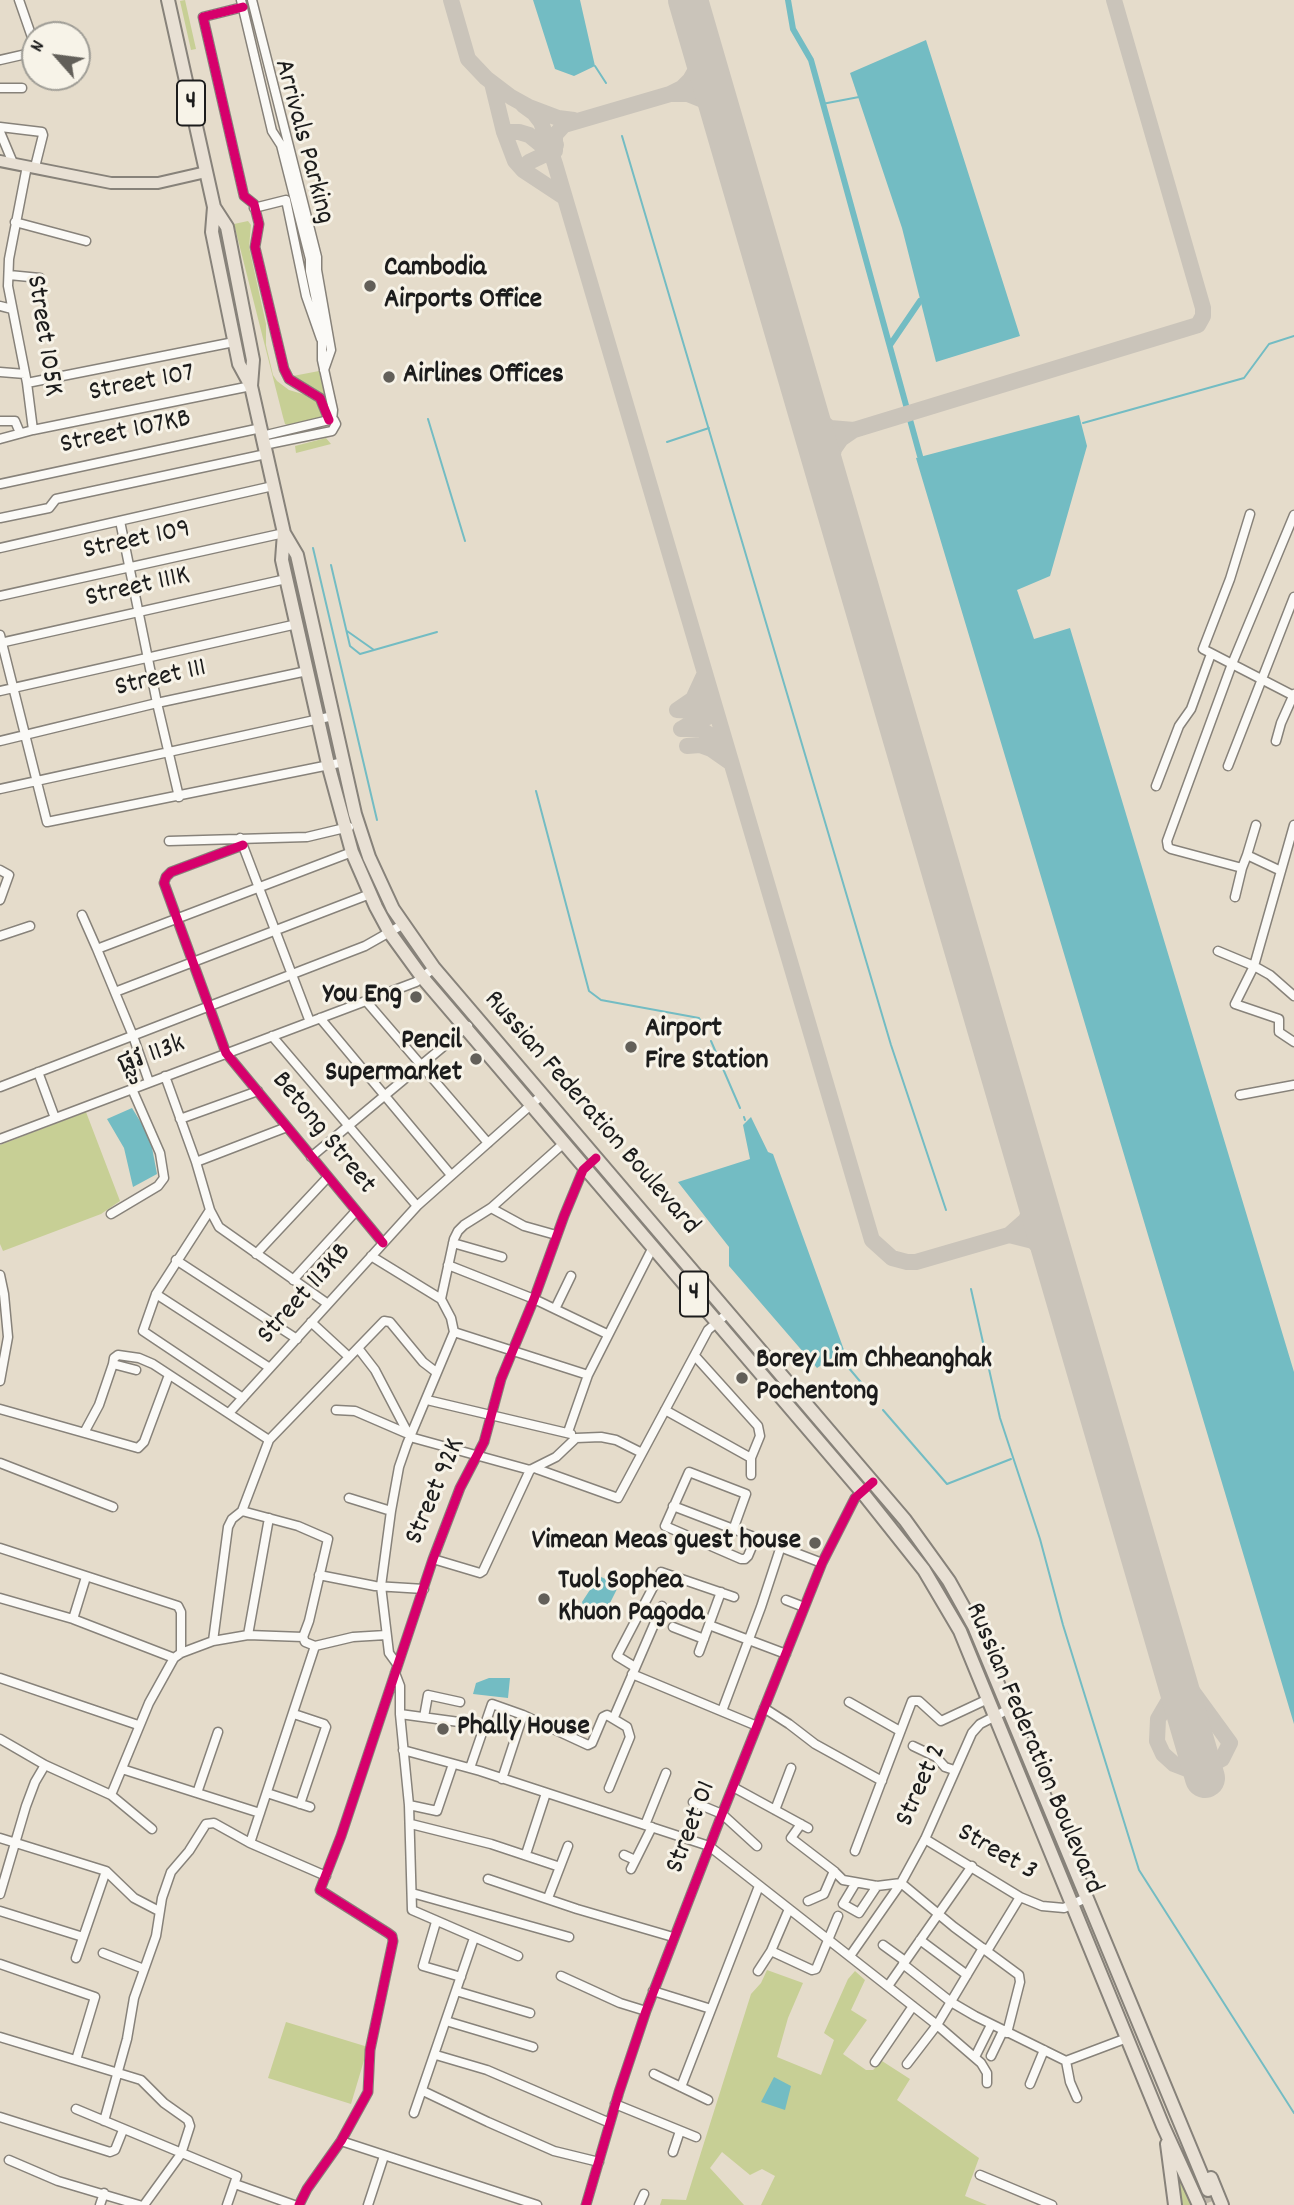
<!DOCTYPE html>
<meta charset="utf-8">
<style>
body{margin:0}
#map{position:relative;width:1294px;height:2205px;overflow:hidden;background:#e5dccb;font-family:Dekko,sans-serif}
canvas{display:block}
.north{position:absolute;left:21px;top:21px;width:70px;height:70px;box-sizing:border-box;background:#f7f3e8;border:2px solid #9f9d96;border-radius:50%;rotate:298deg;font-size:19px;font-weight:700;line-height:28px;text-align:center;color:#1c1c1c}
.north::after{content:'';display:block;margin:auto;width:24px;height:32px;background:#625f59;clip-path:polygon(50% 0,100% 100%,50% 72%,0 100%)}
</style>
<div id="map">
<canvas width="1294" height="2205"></canvas>
<div class="north">N</div>
</div>
<script>
const g = document.querySelector('canvas').getContext('2d');
g.lineJoin = 'round';
function fill(path, color) { g.fillStyle = color; g.fill(path, 'evenodd'); }
const toPath = rows => new Path2D(rows.map(r => 'M' + r).join(''));
function strokePath(path, color, width, dash) { g.strokeStyle = color; g.lineWidth = width; g.lineCap = dash ? 'butt' : 'round'; g.setLineDash(dash || []); g.stroke(path); }
function drawText(font, color, halo, rows, align = 'center') {
  g.font = font + ' Dekko,"Noto Sans Khmer",sans-serif'; g.lineWidth = 6; g.setLineDash([]); g.textBaseline = 'middle'; g.strokeStyle = halo; g.fillStyle = color; for (const [text, x, y, turn = 0] of rows) {
    g.save(); g.translate(x, y); g.rotate((+turn || 0) * Math.PI / 180); g.textAlign = isNaN(turn) ? turn : align; if (halo) g.strokeText(text, 0, 0); g.fillText(text, 0, 0); g.restore();
  }
}
const green = toPath([
 [185,0,196,49,191,50,180,1],
 [248,221,251,225,249,247,266,324,266,345,273,375,277,381,289,390,316,398,322,416,318,421,291,426,285,424,283,417,234,224],
 [319,371,327,404,321,393,293,376],
 [326,438,331,444,296,453,295,446],
 [86,1112,120,1201,101,1214,3,1251,0,1244,0,1145],
 [767,1970,803,1983,788,2018,777,2057,821,2075,834,2040,824,2033,848,1979,855,1971,865,1980,851,2010,867,2020,843,2054,866,2070,873,2070,882,2061,910,2079,897,2100,979,2158,965,2196,987,2205,761,2205,775,2176,762,2169,750,2175,722,2152,710,2168,744,2205,660,2205,662,2199,686,2200,751,1994,761,1983],
 [286,2022,368,2047,351,2104,268,2078],
 [1174,2158,1192,2205,1180,2205]
]);
const water = toPath([
 [533,0,580,0,595,66,574,76,555,69],
 [926,40,1020,336,936,362,902,228,850,73],
 [1079,415,1087,446,1050,576,1017,590,1034,639,1070,628,1294,1372,1294,1724,916,458],
 [132,1108,150,1137,157,1174,133,1187,124,1148,107,1119],
 [751,1117,768,1152,773,1154,844,1350,817,1368,729,1266,729,1247,678,1182,750,1159,743,1125],
 [599,1576,616,1584,617,1589,605,1613,597,1615,584,1607,582,1602],
 [489,1678,510,1678,508,1698,473,1694,476,1683],
 [774,2077,791,2086,785,2110,761,2102]
]);
const stream = toPath([
 [595,66,606,83],
 [822,104,859,97],
 [622,136,891,1045,946,1210],
 [428,419,465,541],
 [1083,423,1244,378,1269,344,1294,336],
 [667,442,709,428],
 [313,548,377,820],
 [331,565,350,646,360,654,437,632],
 [347,631,374,650],
 [536,791,589,991,601,1000,699,1018,707,1032],
 [711,1041,740,1108],
 [744,1117,745,1120],
 [971,1289,1000,1418,1040,1539,1063,1625,1139,1870,1294,2113],
 [837,1354,864,1386],
 [883,1410,947,1484,1011,1459]
]);
const canal = toPath([
 [788,0,793,29,811,60,920,456],
 [890,345,920,301]
]);
const taxiway = toPath([
 [451,0,468,59,486,78,511,97,529,107,558,118,574,120],
 [492,83,504,132,515,161,523,170,564,197],
 [670,94,688,94,703,100,716,111,725,128],
 [523,105,534,113,541,122,555,164,872,1240,892,1258,907,1262,916,1262,1009,1235,1033,1241,1055,1261],
 [504,132,519,132,529,135,550,152],
 [555,151,555,135,564,125,670,94,682,88,690,80,698,66,700,41],
 [529,162,548,153,556,145],
 [806,405,817,418,830,428,854,430,1198,325,1203,316,1203,308,1114,0],
 [828,480,834,449,841,439,854,430],
 [677,710,695,711,708,717],
 [677,710,693,699,705,673],
 [681,729,696,720,701,713,707,699,708,687],
 [681,729,701,729,726,746],
 [687,746,700,745,711,749,731,763],
 [1009,1235,1026,1220,1036,1195],
 [1171,1662,1230,1743,1222,1759,1203,1769,1187,1769,1174,1764,1163,1754,1157,1741,1158,1719,1172,1695,1173,1669]
]);
const runway = toPath([
 [688,0,1205,1778]
]);
const highwayTunnel = toPath([
 [1208,2190,1214,2205]
]);
const minor = toPath([
 [19,0,35,46],
 [241,0,272,131,281,145,310,259,310,271,322,329,322,360,333,410,332,420],
 [252,0,317,257,317,270,331,350,324,370],
 [243,7,203,17,244,196,254,204,259,224,255,247,284,369,289,379,320,398,329,420],
 [0,60,35,52],
 [0,88,22,88],
 [0,127,42,132,43,135,35,167],
 [0,132,13,163],
 [27,166,9,259,8,286,27,383,33,430],
 [254,208,286,200,306,296,321,339],
 [15,222,86,241],
 [9,275,40,278],
 [0,306,12,309],
 [0,372,25,374],
 [27,383,234,342],
 [0,421,15,421,20,433],
 [262,436,329,420,334,420,336,424,332,431,264,445],
 [0,439,33,430,251,386],
 [0,484,261,428],
 [1250,514,1230,579,1203,649,1294,696],
 [0,518,49,508,56,499,266,454],
 [120,521,157,703,179,797],
 [0,548,273,486],
 [0,596,284,533],
 [0,635,47,822,344,762],
 [0,643,286,579],
 [0,691,297,624],
 [0,741,157,703,307,671],
 [1276,741,1281,723,1294,694],
 [1228,766,1294,597],
 [1156,786,1179,726,1191,709,1211,654],
 [0,789,333,716],
 [1256,825,1247,855,1281,871],
 [1294,825,1254,966,1235,1004,1279,1019,1279,1032,1294,1042],
 [240,838,310,1022],
 [169,841,307,837,349,827],
 [243,845,171,872,166,877,164,883,226,1053,383,1243],
 [1247,855,1242,868,1171,849,1168,847,1167,841,1232,664,1294,515],
 [0,870,9,875,0,900],
 [1235,897,1242,868],
 [82,915,97,949,352,852],
 [0,936,30,926],
 [97,949,133,1036,149,1082],
 [1218,951,1254,966,1270,975,1294,996],
 [115,992,370,894],
 [366,1001,488,1143],
 [320,1018,451,1175],
 [272,1036,417,1206],
 [38,1072,55,1118],
 [165,1076,196,1162,210,1210,219,1227,328,1304],
 [0,1087,365,946,402,925],
 [1240,1095,1294,1085],
 [180,1119,258,1091],
 [0,1139,416,982,434,968],
 [311,1157,468,1026],
 [196,1162,287,1127],
 [491,1208,524,1226,556,1235],
 [210,1210,156,1294,143,1331,243,1398],
 [111,1214,158,1186,164,1178,160,1153,132,1089],
 [453,1243,502,1257],
 [256,1254,328,1177],
 [371,1256,441,1299,451,1318,454,1332,407,1444,399,1467,391,1511,381,1586,389,1653,397,1664],
 [176,1260,297,1339],
 [448,1265,534,1299,607,1334],
 [0,1275,4,1294,8,1337,0,1381],
 [293,1280,356,1211],
 [156,1294,270,1368],
 [441,1299,454,1239,458,1231,464,1225,491,1208,564,1143],
 [555,1309,571,1276],
 [311,1322,349,1357],
 [454,1332,588,1375],
 [358,1348,375,1370,410,1437,530,1470,556,1457,576,1438,601,1437,616,1440,642,1453],
 [695,1356,758,1426,760,1436,751,1458,751,1475],
 [113,1364,114,1358,118,1355,139,1358,153,1364,269,1440],
 [427,1400,571,1434],
 [0,1409,138,1448,144,1442,169,1375],
 [336,1410,355,1411,406,1433],
 [665,1410,751,1458],
 [229,1413,417,1206,542,1095],
 [85,1431,99,1405,113,1364,136,1370],
 [568,1432,588,1375,653,1247],
 [0,1463,113,1507],
 [537,1469,618,1498,708,1330,728,1313],
 [349,1498,391,1511],
 [673,1506,822,1563],
 [242,1511,298,1526,328,1539,309,1621,303,1637],
 [733,1530,746,1494,689,1472,665,1526,741,1559,745,1559,748,1556,756,1537],
 [0,1548,178,1606,181,1612,181,1653],
 [433,1559,480,1573,483,1571,530,1470],
 [319,1575,375,1586,424,1589],
 [0,1598,73,1619,174,1658],
 [786,1600,804,1607],
 [73,1619,86,1577],
 [709,1625,786,1654],
 [673,1627,704,1639],
 [248,1635,269,1518],
 [213,1641,228,1527,232,1519,242,1511,269,1440,384,1321,390,1322,423,1362,436,1372],
 [699,1652,721,1592],
 [635,1667,617,1656,661,1572,734,1597],
 [395,1673,400,1686,400,1714,409,1805,412,1910,518,1956],
 [632,1674,757,1726],
 [0,1678,138,1725],
 [849,1702,900,1731],
 [764,1708,789,1724,815,1744,882,1781],
 [722,1711,761,1607,781,1546],
 [294,1714,324,1724,326,1727,300,1804],
 [400,1714,459,1722],
 [424,1717,428,1695,460,1702],
 [614,1717,662,1606],
 [0,1739,45,1765,111,1795,152,1829],
 [913,1746,936,1757,945,1767,954,1770],
 [403,1750,480,1771,709,1846,937,2025,981,2063,987,2073,987,2083],
 [470,1768,492,1704,523,1715,588,1745,592,1743,603,1717,607,1715,627,1727,630,1737,609,1788],
 [122,1769,197,1793,218,1732],
 [502,1779,523,1715],
 [733,1787,808,1828],
 [197,1793,260,1813],
 [267,1793,310,1807],
 [111,1795,149,1703,174,1658,181,1653,213,1641,248,1635,303,1637,305,1642,315,1646,353,1637,386,1635],
 [693,1802,722,1814,757,1846],
 [409,1805,437,1811,453,1764],
 [775,1810,791,1768],
 [411,1824,491,1844,560,1867],
 [801,1824,791,1838,834,1871,843,1880,877,1886,901,1883,925,1839,972,1733,980,1724,1009,1709],
 [645,1825,666,1773],
 [0,1838,106,1871,134,1898,159,1911],
 [925,1839,1020,1897,1042,1906,1064,1908,1086,1898],
 [250,1843,315,1646],
 [855,1851,912,1701,919,1701,941,1721,988,1699],
 [526,1854,546,1793],
 [624,1855,635,1860],
 [631,1869,652,1827],
 [488,1879,577,1909,673,1937],
 [855,1884,843,1904,859,1913,877,1886],
 [412,1893,569,1937],
 [0,1894,26,1806,35,1782,45,1765],
 [548,1898,568,1846],
 [808,1901,824,1894,834,1871],
 [0,1911,83,1937],
 [436,1922,423,1966,461,1977],
 [920,1940,967,1975],
 [883,1945,905,1961],
 [771,1951,812,1970,816,1969,838,1916],
 [987,1951,1020,1897],
 [103,1953,144,1969],
 [850,1956,901,1883,954,1927,1019,1975,1020,1982,1007,2033],
 [76,1958,106,1871],
 [0,1964,95,1997,76,2060],
 [903,1964,951,2002,975,2016,1066,2061],
 [758,1971,771,1951,789,1909],
 [561,1976,620,2003,646,2011],
 [888,1986,972,1866],
 [456,1991,530,2013],
 [653,1991,711,2009],
 [446,2021,533,2047],
 [0,2037,141,2080,164,2103,188,2120,190,2126,181,2154,144,2205],
 [436,2055,487,2070,610,2123],
 [976,2055,991,2025],
 [991,2056,1003,2031],
 [1066,2061,1127,2038],
 [1066,2061,1070,2082,1077,2098],
 [875,2062,913,2006],
 [907,2064,937,2025,983,1948],
 [654,2074,708,2100],
 [1030,2084,1044,2050],
 [681,2087,759,1886],
 [423,2091,488,2122,554,2151,599,2162],
 [615,2104,696,2137],
 [76,2109,237,2176,227,2205],
 [414,2113,474,1938],
 [0,2117,110,2152,115,2150,123,2130],
 [104,2121,127,2039,134,1998,156,1936,162,1898,171,1872,189,1851,206,1824,214,1823,250,1843,326,1876],
 [341,2141,537,2205],
 [673,2152,680,2131],
 [9,2160,58,2181,139,2205],
 [980,2175,1052,2205],
 [235,2184,294,2205],
 [100,2205,104,2193],
 [299,2205,307,2189,341,2141,368,2092,370,2050,393,1941,392,1936,388,1933,320,1890,341,1836,433,1559,460,1488,484,1442,501,1379,534,1299,564,1216,583,1170,596,1158],
 [368,2205,384,2156],
 [586,2205,619,2092,646,2011,722,1814,822,1563,855,1498,873,1482],
 [639,2205,644,2194]
]);
const major = toPath([
 [0,161,111,183,158,183,206,172]
]);
const highway = toPath([
 [168,0,214,207,212,232,239,364,251,386],
 [214,207,227,227,253,360,251,386,284,533,282,560,328,764,352,852,376,907,390,933,422,977,862,1492,924,1570,960,1631,1163,2126,1199,2205],
 [284,533,297,555,355,814,369,857,393,909,434,968,905,1520,949,1581,974,1626,1208,2190],
 [1167,2144,1175,2205],
 [1211,2178,1222,2205]
]);
const cycleway = toPath([
 [243,7,203,17,244,196,254,204,259,224,255,247,284,369,289,379,320,398,329,420],
 [243,845,171,872,166,877,164,883,226,1053,383,1243],
 [299,2205,307,2189,341,2141,368,2092,370,2050,393,1941,392,1936,388,1933,320,1890,341,1836,433,1559,460,1488,484,1442,501,1379,534,1299,564,1216,583,1170,596,1158],
 [586,2205,619,2092,646,2011,722,1814,822,1563,855,1498,873,1482]
]);
const markers = [
 [370,286,7,"#625f59"],
 [389,377,7,"#625f59"],
 [416,997,7,"#625f59"],
 [631,1047,7,"#625f59"],
 [476,1059,7,"#625f59"],
 [742,1378,7,"#625f59"],
 [815,1543,7,"#625f59"],
 [544,1599,7,"#625f59"],
 [443,1729,7,"#625f59"]
];
const shields = [
 [191,103,28],
 [694,1294,28]
];
const shieldNames = [
 ["4",191,103],
 ["4",694,1294]
];
const streetNames = [
 ["Arrivals Parking",302,142,75],
 ["Street 105K",42,336,81],
 ["Street 107",142,385,-11],
 ["Street 107KB",126,434,-12],
 ["Street 109",137,542,-12],
 ["Street 111K",138,589,-13],
 ["Street 111",161,680,-13],
 ["ផ្លូវ 113k",152,1057,-21],
 ["Russian Federation Boulevard",590,1114,49],
 ["Betong Street",322,1134,51],
 ["Street 113KB",306,1295,-48],
 ["Street 92K",437,1492,-67],
 ["Russian Federation Boulevard",1032,1749,67],
 ["Street 2",923,1786,-66],
 ["Street 01",693,1828,-69],
 ["Street 3",996,1854,30]
];
const poiNames = [
 ["Cambodia",384,270],
 ["Airports Office",384,302],
 ["Airlines Offices",403,377],
 ["You Eng",402,997,"right"],
 ["Airport",645,1031],
 ["Fire Station",645,1063],
 ["Pencil",462,1043,"right"],
 ["Supermarket",462,1075,"right"],
 ["Borey Lim Chheanghak",756,1362],
 ["Pochentong",756,1394],
 ["Vimean Meas guest house",801,1543,"right"],
 ["Tuol Sophea",558,1583],
 ["Khuon Pagoda",558,1615],
 ["Phally House",457,1729]
];
fill(green, '#c7cf95');
fill(water, '#73bcc3');
strokePath(stream, '#73bcc3', 2);
strokePath(canal, '#73bcc3', 6);
strokePath(taxiway, '#cac4ba', 16);
strokePath(runway, '#cac4ba', 40);
strokePath(highwayTunnel, '#bdb6a8', 12, [12, 6]);
strokePath(minor, '#87827a', 11);
strokePath(major, '#87827a', 14);
strokePath(highway, '#87827a', 16);
strokePath(minor, '#fbfaf7', 8);
strokePath(major, '#e8e0d4', 10);
strokePath(highway, '#e8e0d4', 12);
strokePath(cycleway, '#d6006c', 9);
for (const [x, y, r, color] of markers) { const dot = new Path2D(); dot.arc(x, y, r, 0, 2 * Math.PI); g.fillStyle = color; g.fill(dot); strokePath(dot, '#f7f3e8', 2.5); }
for (const [x, y, w] of shields) { const box = new Path2D(); box.roundRect(x - w / 2, y - 22.5, w, 45, 5); g.fillStyle = '#f7f3e8'; g.fill(box); strokePath(box, '#1c1c1c', 2); }
drawText('bold 26px', '#1c1c1c', null, shieldNames);
drawText('28px', '#1c1c1c', '#f7f3e8', streetNames);
drawText('bold 28px', '#1c1c1c', '#f7f3e8', poiNames, 'left');
</script>
